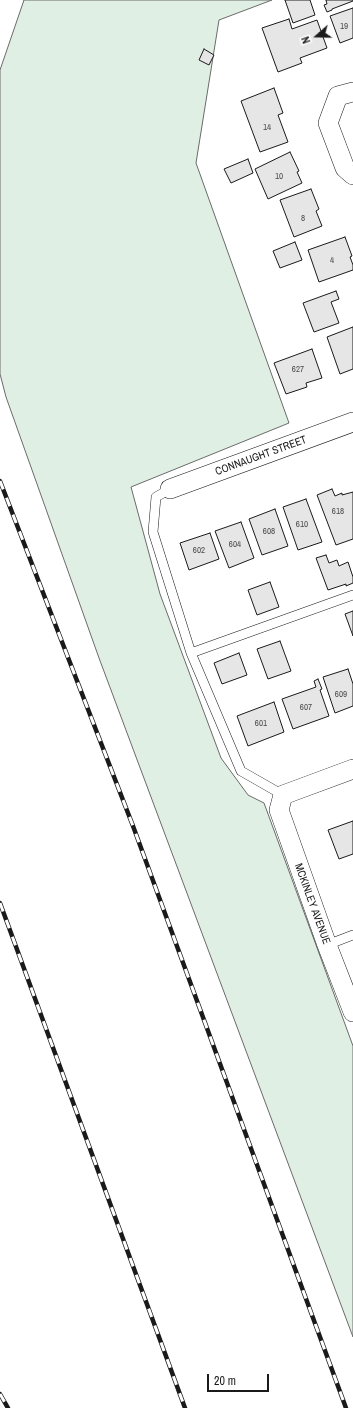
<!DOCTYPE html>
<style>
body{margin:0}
#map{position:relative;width:353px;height:1408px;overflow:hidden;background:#fff;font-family:"Archivo Narrow",sans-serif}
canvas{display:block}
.north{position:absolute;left:297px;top:16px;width:40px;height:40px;-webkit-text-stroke:3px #fff;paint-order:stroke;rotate:250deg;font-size:11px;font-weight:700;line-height:16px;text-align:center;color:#1a1a1a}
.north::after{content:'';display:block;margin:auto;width:14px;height:18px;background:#1a1a1a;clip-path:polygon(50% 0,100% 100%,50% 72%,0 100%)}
.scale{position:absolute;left:207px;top:1374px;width:62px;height:18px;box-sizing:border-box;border:2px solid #1a1a1a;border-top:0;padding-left:5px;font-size:12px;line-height:14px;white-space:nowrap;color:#1a1a1a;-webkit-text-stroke:3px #fff;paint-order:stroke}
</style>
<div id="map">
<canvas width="353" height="1408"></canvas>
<div class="north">N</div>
<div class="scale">20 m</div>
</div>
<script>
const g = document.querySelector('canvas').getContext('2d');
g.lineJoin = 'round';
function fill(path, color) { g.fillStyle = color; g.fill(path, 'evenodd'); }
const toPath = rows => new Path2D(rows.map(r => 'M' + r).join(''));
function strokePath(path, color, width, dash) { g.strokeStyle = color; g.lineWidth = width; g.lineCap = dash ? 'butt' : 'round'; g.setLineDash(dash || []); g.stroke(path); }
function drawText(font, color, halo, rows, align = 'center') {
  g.font = font + ' "Archivo Narrow",sans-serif'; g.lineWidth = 3; g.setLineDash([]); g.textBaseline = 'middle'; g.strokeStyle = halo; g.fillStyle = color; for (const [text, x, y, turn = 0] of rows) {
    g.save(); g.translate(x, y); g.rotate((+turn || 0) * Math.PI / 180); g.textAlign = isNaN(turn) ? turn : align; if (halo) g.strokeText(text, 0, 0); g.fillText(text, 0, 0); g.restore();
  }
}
const green = toPath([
 [24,0,272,0,219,20,196,163,289,423,131,487,160,594,221,758,248,795,264,803,353,1046,353,1337,99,658,6,397,0,374,0,70,24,0]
]);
const building = toPath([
 [285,0,310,0,315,15,293,23,285,0],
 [326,0,353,0,353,1,332,9,332,10,327,12,324,5,327,4,326,0],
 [353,8,353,38,340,43,330,16,353,8],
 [289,19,292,29,317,20,327,48,300,58,302,63,278,72,262,28,289,19],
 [204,49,214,55,209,65,199,60,204,49],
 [274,88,283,113,278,115,288,142,260,152,241,101,274,88],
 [290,152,299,171,297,172,302,183,268,199,255,169,290,152],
 [248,159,253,173,231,183,224,169,248,159],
 [311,189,319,209,316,211,322,226,294,237,280,200,311,189],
 [345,237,352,256,350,257,353,265,353,270,319,282,308,250,345,237],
 [295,242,302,260,280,268,273,251,295,242],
 [336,291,339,299,331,302,339,323,314,332,303,303,336,291],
 [353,327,353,369,340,374,327,337,353,327],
 [312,349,322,378,306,383,307,387,286,394,274,363,312,349],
 [332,489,335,496,342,493,342,495,353,492,353,539,336,545,317,495,332,489],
 [306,499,322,542,298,550,283,507,306,499],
 [275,509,288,546,262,555,249,519,275,509],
 [241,522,254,558,229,568,215,531,241,522],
 [210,533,219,559,189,570,180,543,210,533],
 [326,555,329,563,337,560,339,566,348,562,353,577,353,583,346,586,346,584,328,590,316,558,326,555],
 [270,582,279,607,257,615,248,590,270,582],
 [353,611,353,636,345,614,353,611],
 [280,641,291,671,268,679,257,649,280,641],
 [239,653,247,675,222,684,214,663,239,653],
 [348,669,353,684,353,706,335,713,323,677,348,669],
 [318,679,322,689,320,690,329,716,293,729,282,699,316,687,314,681,318,679],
 [274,702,284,732,248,746,237,716,274,702],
 [353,821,353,854,339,859,328,830,353,821]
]);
const lane = toPath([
 [170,489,156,497,153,532,191,653,241,771,283,795],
 [191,653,353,595],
 [327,945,353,935]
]);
const street = toPath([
 [353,92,338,96,328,123,345,168,353,175],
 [170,489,353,422],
 [353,769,283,795,279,810,327,945,353,1012]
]);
const rail = toPath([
 [0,481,133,826,346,1408],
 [0,903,185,1408],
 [0,1394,8,1408]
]);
const numberNames = [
 ["19",344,27],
 ["14",267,128],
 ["10",279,177],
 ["8",303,219],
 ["4",332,261],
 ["627",298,370],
 ["618",338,512],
 ["610",302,525],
 ["608",269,532],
 ["604",235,545],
 ["602",199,551],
 ["609",341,695],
 ["607",306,708],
 ["601",261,724]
];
const streetNames = [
 ["CONNAUGHT STREET",261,456,-20],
 ["MCKINLEY AVENUE",312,904,70]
];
fill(green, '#e0efe3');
strokePath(green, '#6a6a6a', 1);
fill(building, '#e6e6e6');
strokePath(building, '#1a1a1a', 1);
strokePath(lane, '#1a1a1a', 10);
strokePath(street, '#1a1a1a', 20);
strokePath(lane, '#fff', 9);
strokePath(street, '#fff', 19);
strokePath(rail, '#1a1a1a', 4.5);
strokePath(rail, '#fff', 3, [9]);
drawText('9px', '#4d4d4d', null, numberNames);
drawText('11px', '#1a1a1a', '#fff', streetNames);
</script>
